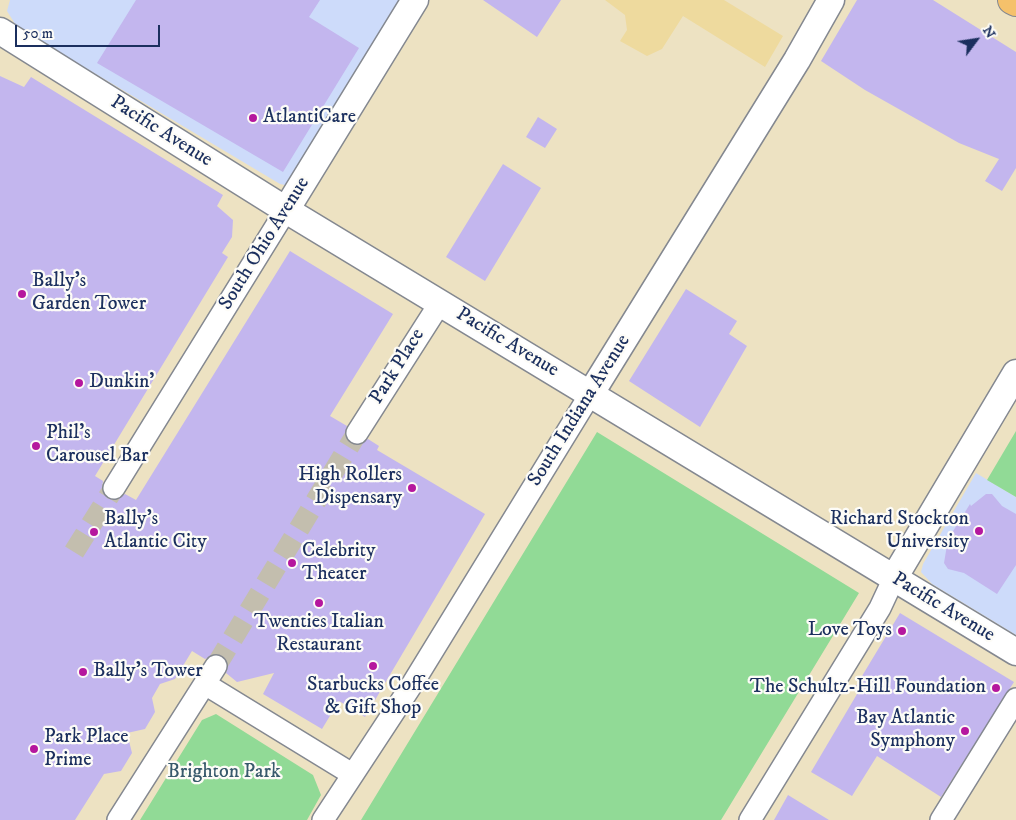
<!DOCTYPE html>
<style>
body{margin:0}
#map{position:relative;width:1016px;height:820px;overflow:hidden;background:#ede2c2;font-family:"IM FELL DW Pica",serif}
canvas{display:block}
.north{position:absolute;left:951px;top:15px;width:50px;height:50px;-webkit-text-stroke:4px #fdfcf7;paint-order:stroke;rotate:59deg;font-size:14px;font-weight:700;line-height:20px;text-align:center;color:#1b2f5e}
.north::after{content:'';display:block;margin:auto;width:18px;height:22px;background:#1b2f5e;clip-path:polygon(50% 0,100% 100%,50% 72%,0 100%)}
.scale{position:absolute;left:15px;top:25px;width:145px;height:22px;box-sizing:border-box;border:2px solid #1b2f5e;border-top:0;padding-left:6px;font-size:15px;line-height:18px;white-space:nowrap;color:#1b2f5e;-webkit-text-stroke:4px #fdfcf7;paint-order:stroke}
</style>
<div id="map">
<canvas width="1016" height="820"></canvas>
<div class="north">N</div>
<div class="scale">50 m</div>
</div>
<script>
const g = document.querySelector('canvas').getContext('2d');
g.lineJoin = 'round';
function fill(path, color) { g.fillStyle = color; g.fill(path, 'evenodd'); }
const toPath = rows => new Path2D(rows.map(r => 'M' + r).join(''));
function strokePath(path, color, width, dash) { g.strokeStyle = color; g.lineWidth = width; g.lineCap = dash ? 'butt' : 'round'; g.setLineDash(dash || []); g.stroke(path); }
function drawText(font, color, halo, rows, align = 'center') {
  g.font = font + ' "IM FELL DW Pica",serif'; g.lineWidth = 4.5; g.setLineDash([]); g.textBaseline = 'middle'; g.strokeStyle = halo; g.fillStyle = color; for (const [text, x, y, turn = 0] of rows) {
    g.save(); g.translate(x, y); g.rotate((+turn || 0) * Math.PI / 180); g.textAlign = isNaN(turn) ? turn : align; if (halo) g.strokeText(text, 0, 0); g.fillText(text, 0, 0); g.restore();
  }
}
const built = toPath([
 [10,0,403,0,291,181,285,185,280,184,17,27,7,11],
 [976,473,1016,497,1016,635,932,584,921,572,923,564]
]);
const green = toPath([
 [1016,431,1016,497,987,480],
 [597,432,859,593,721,820,361,820],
 [216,714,313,775,321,795,307,820,140,820,202,720]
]);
const sand = toPath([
 [605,0,724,0,783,36,765,67,683,16,662,49,647,56,620,41,627,30,625,15]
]);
const building = toPath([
 [136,0,320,0,309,17,359,48,283,172,97,63],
 [483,0,561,0,537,37],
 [857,0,933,0,1016,52,1016,168,1002,191,985,181,999,159,959,143,865,90,821,61],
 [0,76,24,87,31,77,223,195,217,206,233,220,232,237,222,253,228,257,95,476,103,481,102,488,107,498,114,500,125,494,136,500,290,251,393,314,330,416,347,426,345,433,346,439,357,445,368,439,379,446,377,450,485,514,365,717,339,701,322,729,263,694,274,673,237,682,226,673,228,666,223,656,216,654,205,659,192,651,175,679,160,684,152,698,155,712,145,729,127,733,132,753,121,771,104,774,75,820,0,820],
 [538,117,557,129,545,148,526,137],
 [503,164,541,188,485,281,446,257],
 [686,289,737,321,729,334,747,346,700,427,629,381],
 [986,494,992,494,1002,506,1016,514,1016,565,997,594,964,573,948,569,944,563,947,545,945,544,970,504,971,506],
 [900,613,1014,682,941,797,877,756,852,796,811,772,860,689,856,686],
 [788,795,829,820,774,820]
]);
const minorTunnel = toPath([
 [74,552,114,488],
 [216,666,357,433]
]);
const minor = toPath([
 [357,433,440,303],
 [114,488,286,210],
 [205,684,352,774],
 [118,820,216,666],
 [323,820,413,683,591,393],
 [750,820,880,608,894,578],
 [941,820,1016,699]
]);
const tertiary = toPath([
 [0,31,286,210,1016,652],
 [286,210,415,0],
 [591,393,797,60,831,0],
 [894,578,1016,373]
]);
const trunk = toPath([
 [1012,0,1016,2]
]);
const markers = [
 [253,118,5,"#b5179e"],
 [22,294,5,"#b5179e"],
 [79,383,5,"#b5179e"],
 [36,446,5,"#b5179e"],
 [412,488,5,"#b5179e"],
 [979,531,5,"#b5179e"],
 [94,532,5,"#b5179e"],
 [292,563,5,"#b5179e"],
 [319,603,5,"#b5179e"],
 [902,631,5,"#b5179e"],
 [373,666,5,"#b5179e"],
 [83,672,5,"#b5179e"],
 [996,688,5,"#b5179e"],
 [965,731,5,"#b5179e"],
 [34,749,5,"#b5179e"]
];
const poiNames = [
 ["AtlantiCare",263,118],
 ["Bally's",32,282],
 ["Garden Tower",32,305],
 ["Dunkin'",89,383],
 ["Phil's",46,434],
 ["Carousel Bar",46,457],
 ["High Rollers",402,476,"right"],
 ["Dispensary",402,499,"right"],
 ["Bally's",104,520],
 ["Atlantic City",104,543],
 ["Richard Stockton",969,520,"right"],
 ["University",969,543,"right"],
 ["Celebrity",302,552],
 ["Theater",302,575],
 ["Twenties Italian",319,623,"center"],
 ["Restaurant",319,646,"center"],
 ["Love Toys",892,631,"right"],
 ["Bally's Tower",93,672],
 ["Starbucks Coffee",373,686,"center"],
 ["& Gift Shop",373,709,"center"],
 ["The Schultz-Hill Foundation",986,688,"right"],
 ["Bay Atlantic",955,719,"right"],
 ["Symphony",955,742,"right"],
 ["Park Place",44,738],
 ["Prime",44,761]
];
const streetNames = [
 ["Pacific Avenue",161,132,32],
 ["South Ohio Avenue",265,244,-58],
 ["Pacific Avenue",507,343,31],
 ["Park Place",398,367,-58],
 ["South Indiana Avenue",580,411,-58],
 ["Pacific Avenue",943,608,31]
];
const parkNames = [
 ["Brighton Park",224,773]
];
fill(built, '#cddbfa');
fill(green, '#91da96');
fill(sand, '#eeda9e');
fill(building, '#c3b6ee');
strokePath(minorTunnel, '#c3beae', 21, [21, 11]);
strokePath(minor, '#848890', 24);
strokePath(tertiary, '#848890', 29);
strokePath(trunk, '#848890', 30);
strokePath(minor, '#fff', 21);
strokePath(tertiary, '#fff', 26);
strokePath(trunk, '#f5c16b', 28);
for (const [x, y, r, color] of markers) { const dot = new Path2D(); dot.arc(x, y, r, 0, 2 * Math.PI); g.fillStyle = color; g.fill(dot); strokePath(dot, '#fdfcf7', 2); }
drawText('20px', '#1b2f5e', '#fdfcf7', poiNames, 'left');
drawText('20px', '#1b2f5e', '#fdfcf7', streetNames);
drawText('20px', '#385a6c', '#fdfcf7', parkNames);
</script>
